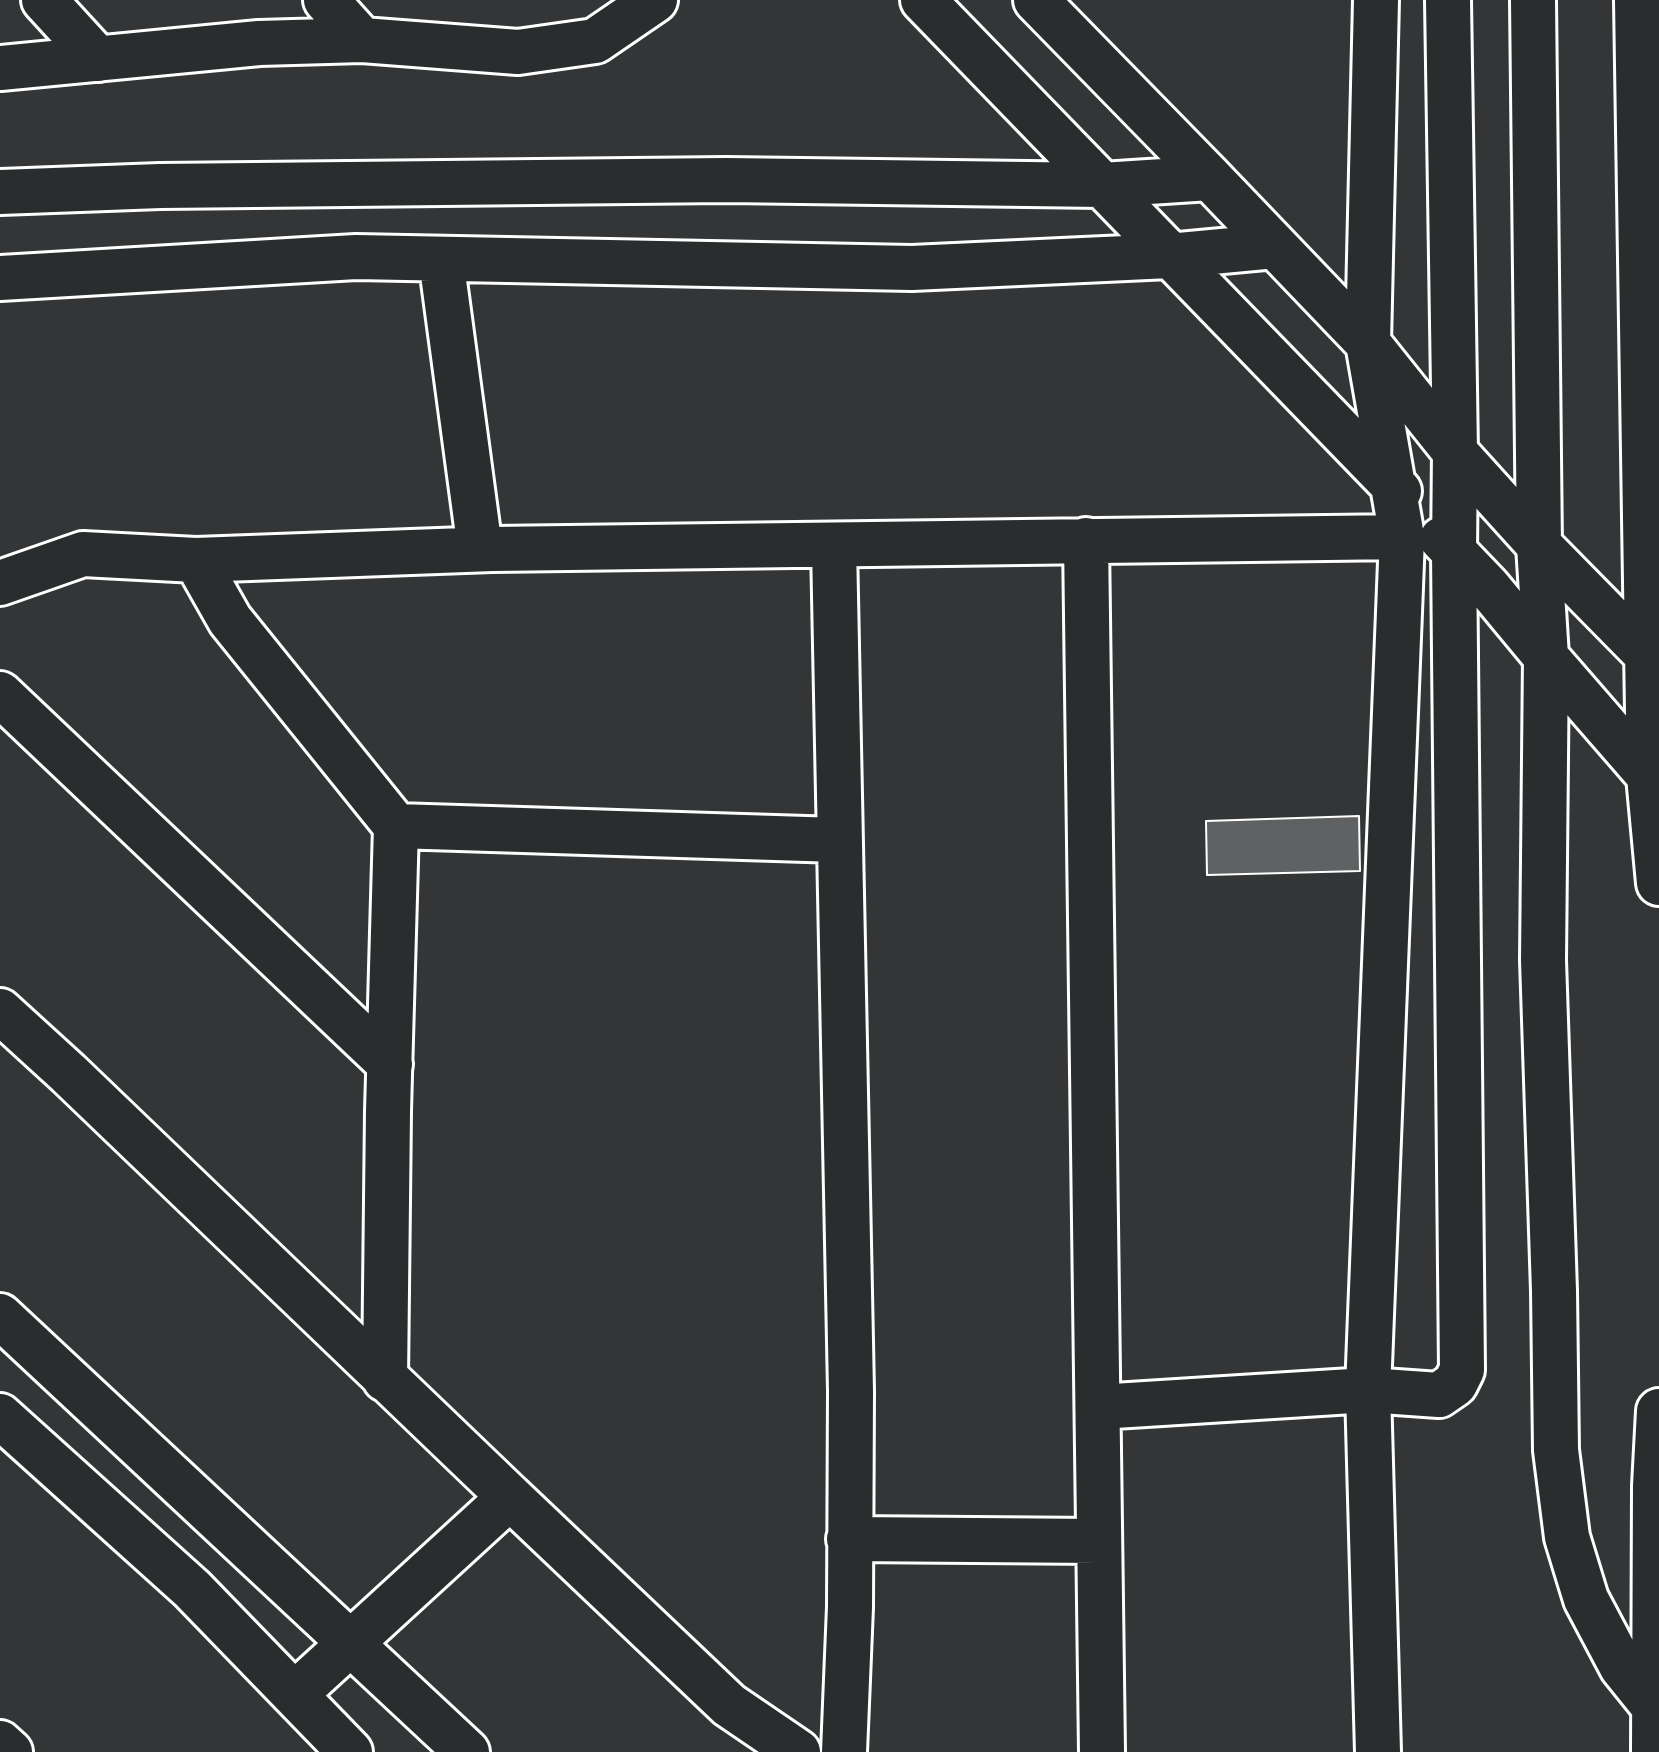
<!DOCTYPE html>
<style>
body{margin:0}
canvas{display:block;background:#333536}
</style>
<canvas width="1659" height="1752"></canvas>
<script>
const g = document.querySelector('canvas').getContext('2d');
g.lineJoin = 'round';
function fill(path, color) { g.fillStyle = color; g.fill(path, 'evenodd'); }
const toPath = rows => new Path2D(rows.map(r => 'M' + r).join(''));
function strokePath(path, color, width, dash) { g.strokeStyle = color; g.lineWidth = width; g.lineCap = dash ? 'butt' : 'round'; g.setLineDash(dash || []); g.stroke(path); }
const building = toPath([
 [1359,816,1360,871,1207,875,1206,821,1359,816]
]);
const minor = toPath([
 [44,0,98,59],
 [326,0,362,40],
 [923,0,1399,491],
 [1036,0,1210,178],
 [1376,0,1368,343,1402,537,1368,1390,1378,1752],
 [1533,0,1539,545,1546,657,1543,960,1554,1291,1556,1450,1567,1537,1586,1599,1622,1667,1655,1708],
 [1637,0,1649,776,1659,883],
 [0,68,259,43,362,40,518,52,595,41,655,0],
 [0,192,160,186,726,180,1102,185,1210,178,1368,343,1455,452,1539,545,1659,667],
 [441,259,480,549],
 [0,278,356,257,912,268,1169,256,1275,246],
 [1442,539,1488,587,1546,657,1659,787],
 [1086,540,1102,1752],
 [834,546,851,1391,850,1607,844,1752],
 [196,560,230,620,396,826],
 [0,583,83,554,196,560,492,549,1402,537],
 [0,694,390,1064],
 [0,1011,68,1073,510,1497],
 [0,1316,467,1752],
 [385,1379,388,1111,396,826,838,840],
 [1098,1407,1368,1390,1439,1395,1455,1384,1462,1370,1454,552,1455,452,1448,0],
 [0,1416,192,1589,350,1752],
 [849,1539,1099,1541],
 [295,1694,510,1497,729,1705,798,1752],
 [0,1743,10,1752],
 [1654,1752,1655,1486,1659,1411]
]);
fill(building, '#5f6162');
strokePath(building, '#fff', 2);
strokePath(minor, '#fff', 50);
strokePath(minor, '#2a2d2e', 44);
</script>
